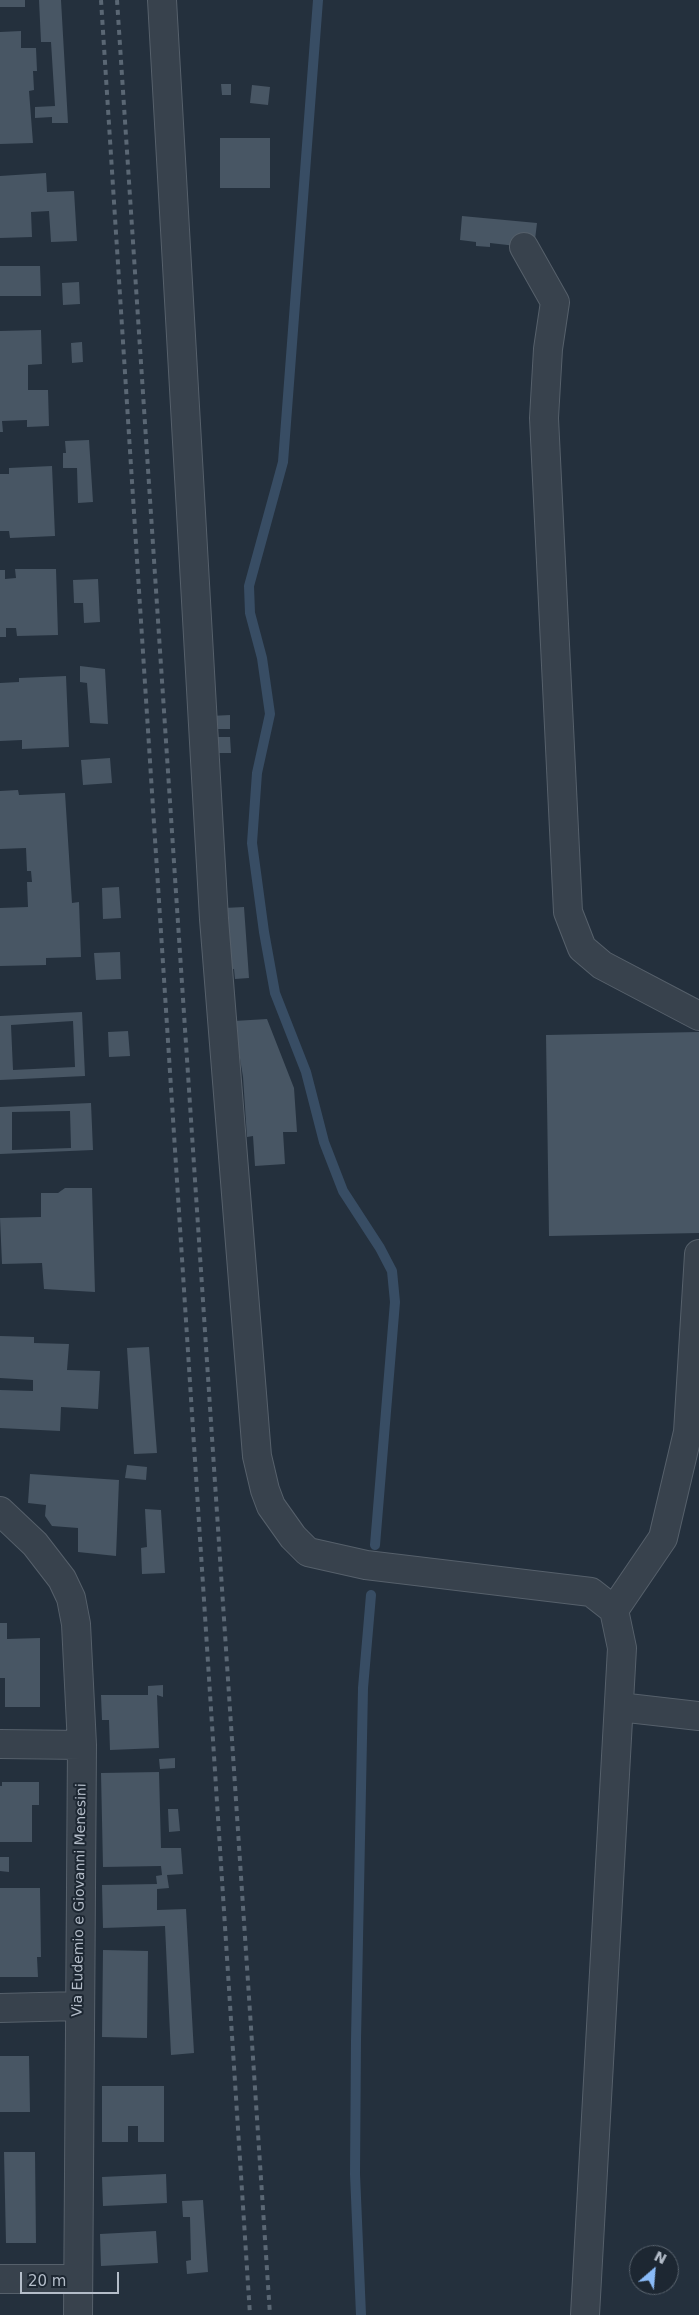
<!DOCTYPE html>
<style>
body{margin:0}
#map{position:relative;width:699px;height:2315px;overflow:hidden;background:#24303d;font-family:"DejaVu Sans",sans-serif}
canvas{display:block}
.north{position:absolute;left:629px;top:2245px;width:50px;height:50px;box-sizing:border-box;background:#1d2732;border:1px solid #59636e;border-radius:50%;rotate:27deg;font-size:14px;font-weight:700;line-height:20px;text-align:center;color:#b4bdc9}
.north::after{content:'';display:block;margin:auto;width:18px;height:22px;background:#8abbf8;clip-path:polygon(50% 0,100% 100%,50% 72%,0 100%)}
.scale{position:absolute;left:20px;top:2272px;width:99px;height:22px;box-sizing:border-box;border:2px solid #b4bdc9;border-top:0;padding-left:6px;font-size:15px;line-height:18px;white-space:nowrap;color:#b4bdc9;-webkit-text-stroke:4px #1d2732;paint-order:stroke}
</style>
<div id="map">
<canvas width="699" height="2315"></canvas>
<div class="north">N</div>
<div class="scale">20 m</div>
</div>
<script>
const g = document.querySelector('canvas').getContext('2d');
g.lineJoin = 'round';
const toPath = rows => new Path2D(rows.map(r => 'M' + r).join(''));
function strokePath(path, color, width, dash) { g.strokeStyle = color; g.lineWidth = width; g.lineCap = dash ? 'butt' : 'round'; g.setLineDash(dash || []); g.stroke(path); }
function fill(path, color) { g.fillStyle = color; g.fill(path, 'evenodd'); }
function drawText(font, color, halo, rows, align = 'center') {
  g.font = font + ' "DejaVu Sans",sans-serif'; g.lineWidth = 4; g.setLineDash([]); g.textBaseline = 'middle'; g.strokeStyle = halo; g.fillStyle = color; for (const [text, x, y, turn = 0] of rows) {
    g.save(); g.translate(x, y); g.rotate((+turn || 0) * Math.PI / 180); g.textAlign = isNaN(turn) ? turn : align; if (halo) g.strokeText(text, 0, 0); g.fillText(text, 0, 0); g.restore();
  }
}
const stream = toPath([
 [318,0,283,462,249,586,250,613,262,658,270,714,257,773,252,843,264,932,275,993,306,1072,324,1142,343,1191,380,1248,392,1271,395,1302,375,1545],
 [361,2315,355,2174,356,2040,363,1688,371,1595]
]);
const building = toPath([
 [0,0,25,0,25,7,0,7],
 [39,0,61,0,68,123,52,123,52,117,35,118,35,107,55,106,51,42,41,42],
 [21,31,21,48,36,48,37,71,33,71,34,90,29,91,33,143,0,144,0,32],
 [221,84,231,84,231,95,222,95],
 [252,85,270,87,268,105,250,103],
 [220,138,270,138,270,188,220,188],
 [46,173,47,192,74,191,77,241,51,242,49,211,31,212,32,237,0,238,0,176],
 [462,216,537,223,534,248,490,243,490,247,476,246,476,242,460,240],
 [0,266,40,266,41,296,0,296],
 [79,282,80,304,63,305,62,283],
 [41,330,42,364,28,365,28,390,48,390,49,426,27,427,27,420,2,421,3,432,0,432,0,331],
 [82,342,83,362,72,363,71,343],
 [89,440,93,502,78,503,77,468,63,468,63,453,66,453,65,441],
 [52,466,55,536,10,538,9,531,0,531,0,474,9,474,9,468],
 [15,569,56,569,58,635,17,636,16,628,6,628,6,637,0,637,0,570,5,570,5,579,16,578],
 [98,579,100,622,84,623,83,603,74,603,73,580],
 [80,666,105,669,108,724,90,723,87,683,80,682],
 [66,676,69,747,22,749,22,740,0,741,0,683,19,682,19,678],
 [230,715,230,729,211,729,210,716],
 [213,737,230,737,231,753,214,753],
 [110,758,112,783,83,785,81,760],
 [18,790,19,795,65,793,72,903,79,902,81,957,46,958,46,965,0,966,0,908,28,907,27,882,32,882,31,871,27,871,26,848,0,849,0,791],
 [119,887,121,918,103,919,102,888],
 [244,907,249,978,235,979,234,969,228,969,224,908],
 [120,952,121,979,96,980,94,953],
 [82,1012,85,1076,0,1080,0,1016],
 [73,1021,75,1067,13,1070,11,1025],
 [267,1019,294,1088,297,1132,283,1132,285,1164,255,1166,253,1136,247,1137,243,1077,234,1021],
 [128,1031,130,1056,109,1057,108,1032],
 [699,1032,699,1233,549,1236,546,1035],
 [91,1103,93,1150,0,1154,0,1107],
 [70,1111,71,1148,12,1150,12,1112],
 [65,1188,92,1188,95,1292,44,1289,42,1263,2,1264,0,1218,41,1217,41,1193,58,1193],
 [0,1336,34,1337,34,1343,69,1344,67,1370,100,1371,98,1409,61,1407,60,1431,0,1428,0,1390,33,1391,33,1380,0,1378],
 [149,1347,157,1453,134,1454,127,1348],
 [127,1465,147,1467,146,1480,125,1478],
 [30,1474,119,1480,116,1556,78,1552,78,1528,52,1526,45,1516,46,1505,28,1503],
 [145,1509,161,1510,165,1573,142,1574,141,1548,147,1547],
 [0,1623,7,1623,7,1639,40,1638,40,1707,5,1707,5,1678,0,1678],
 [163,1685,163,1697,157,1695,159,1748,110,1750,109,1720,102,1720,101,1695,148,1695,148,1686],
 [175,1758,175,1768,160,1769,159,1759],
 [159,1772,161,1848,181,1848,183,1874,167,1875,169,1888,157,1889,157,1910,186,1909,194,2053,171,2055,165,1926,103,1928,102,1885,157,1884,156,1876,162,1875,161,1866,103,1867,101,1773],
 [2,1782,39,1782,39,1805,32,1805,32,1842,0,1842,0,1786,2,1786],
 [168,1809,178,1809,180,1831,169,1832],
 [0,1857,9,1857,9,1872,0,1871],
 [0,1888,40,1888,41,1957,37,1957,38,1977,0,1977],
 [103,1950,148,1951,147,2038,102,2037],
 [0,2056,29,2056,30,2112,0,2112],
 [102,2086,164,2086,164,2142,138,2142,138,2126,128,2126,128,2142,102,2142],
 [4,2152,35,2152,36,2243,6,2243],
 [166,2174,167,2203,103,2206,102,2177],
 [203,2200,208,2272,187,2274,186,2261,191,2260,190,2217,183,2217,182,2201],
 [156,2231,158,2263,101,2266,100,2234]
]);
const minor = toPath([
 [162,0,214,919,257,1456,265,1490,271,1506,293,1537,308,1552,366,1565,591,1592,614,1610,622,1648,585,2315],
 [524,247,555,302,548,349,544,418,568,912,582,948,602,965,699,1016],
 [0,1511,35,1544,62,1579,71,1598,76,1624,82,1745,78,2315],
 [614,1610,663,1538,688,1432,699,1254],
 [619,1707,699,1716],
 [0,1744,82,1745],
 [0,2008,79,2006],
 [0,2279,77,2279]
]);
const rail = toPath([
 [101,0,250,2315],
 [117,0,270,2315]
]);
const streetNames = [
 ["Via Eudemio e Giovanni Menesini",80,1900,-89]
];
strokePath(stream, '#384d64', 10);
fill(building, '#485664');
strokePath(minor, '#56606b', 30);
strokePath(minor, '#38424d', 28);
strokePath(rail, '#5a6774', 4, [5, 5]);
drawText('14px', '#b4bdc9', '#1d2732', streetNames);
</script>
